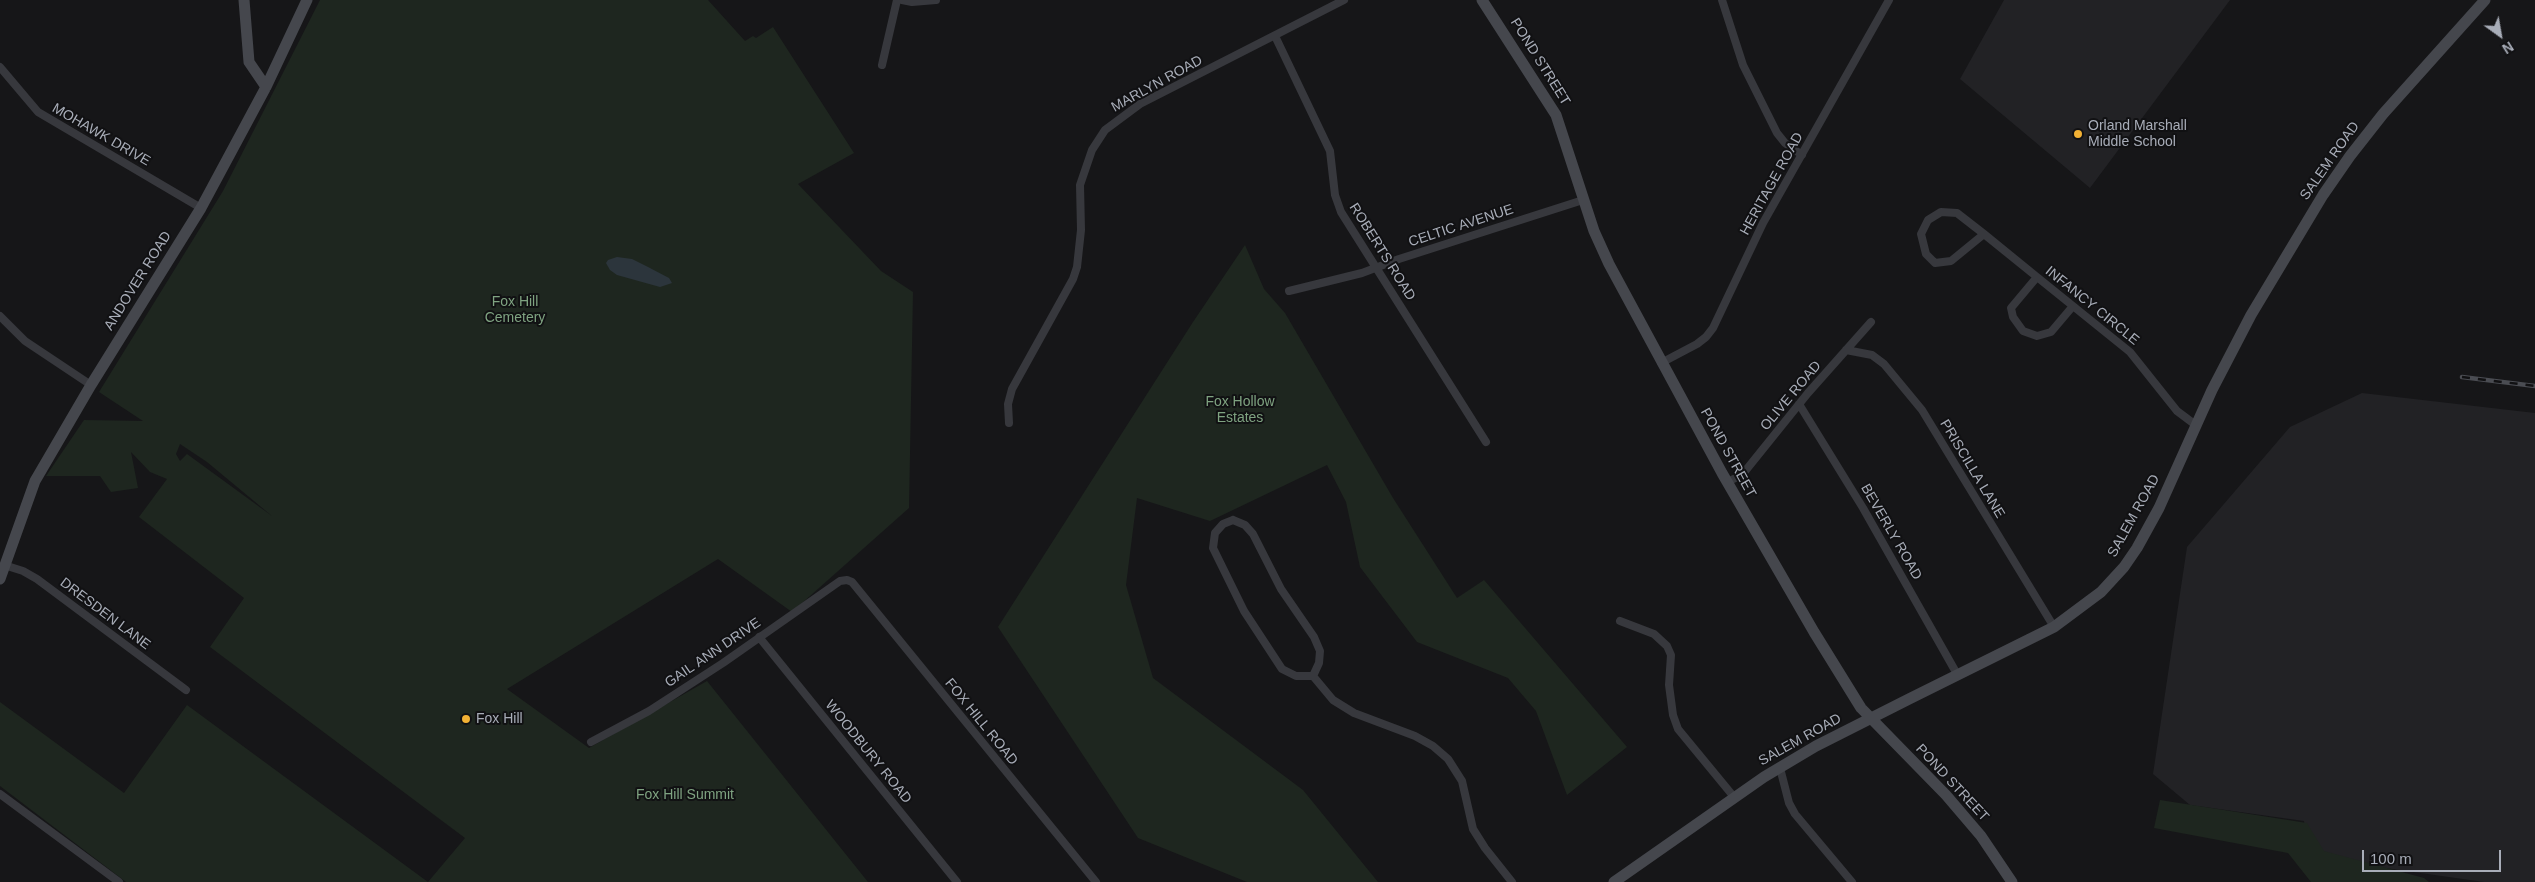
<!DOCTYPE html>
<style>
body{margin:0}
#map{position:relative;width:2535px;height:882px;overflow:hidden;background:#161618;font-family:Arial,sans-serif}
canvas{display:block}
.north{position:absolute;left:2475px;top:10px;width:50px;height:50px;-webkit-text-stroke:4px #111113;paint-order:stroke;rotate:148deg;font-size:14px;font-weight:700;line-height:20px;text-align:center;color:#a8adb8}
.north::after{content:'';display:block;margin:auto;width:18px;height:22px;background:#a8adb8;clip-path:polygon(50% 0,100% 100%,50% 72%,0 100%)}
.scale{position:absolute;left:2362px;top:850px;width:139px;height:22px;box-sizing:border-box;border:2px solid #a8adb8;border-top:0;padding-left:6px;font-size:15px;line-height:18px;white-space:nowrap;color:#a8adb8;-webkit-text-stroke:4px #111113;paint-order:stroke}
</style>
<div id="map">
<canvas width="2535" height="882"></canvas>
<div class="north">N</div>
<div class="scale">100 m</div>
</div>
<script>
const g = document.querySelector('canvas').getContext('2d');
g.lineJoin = 'round';
function fill(path, color) { g.fillStyle = color; g.fill(path, 'evenodd'); }
const toPath = rows => new Path2D(rows.map(r => 'M' + r).join(''));
function strokePath(path, color, width, dash) { g.strokeStyle = color; g.lineWidth = width; g.lineCap = dash ? 'butt' : 'round'; g.setLineDash(dash || []); g.stroke(path); }
function drawText(font, color, halo, rows, align = 'center') {
  g.font = font + ' Arial,sans-serif'; g.lineWidth = 4; g.setLineDash([]); g.textBaseline = 'middle'; g.strokeStyle = halo; g.fillStyle = color; for (const [text, x, y, turn = 0] of rows) {
    g.save(); g.translate(x, y); g.rotate((+turn || 0) * Math.PI / 180); g.textAlign = isNaN(turn) ? turn : align; if (halo) g.strokeText(text, 0, 0); g.fillText(text, 0, 0); g.restore();
  }
}
const built = toPath([
 [2004,0,2230,0,2090,188,1960,79],
 [2362,393,2535,413,2535,882,2484,882,2308,857,2304,821,2190,805,2153,774,2187,547,2290,427]
]);
const green = toPath([
 [320,0,708,0,745,41,753,36,756,38,773,27,854,153,798,184,881,271,913,292,909,508,792,612,718,559,507,689,589,748,707,681,868,882,126,882,0,786,0,702,124,793,187,705,428,882,465,838,210,647,244,598,139,517,167,479,150,472,131,452,138,488,111,492,100,476,46,476,84,420,143,421,99,392,223,191],
 [180,444,207,462,272,516,187,454,180,461,176,454],
 [1245,245,1264,289,1285,313,1393,498,1457,598,1484,580,1627,747,1567,795,1536,711,1508,678,1417,642,1360,567,1346,502,1327,465,1210,521,1137,498,1126,585,1153,678,1303,790,1378,882,1247,882,1138,838,998,627,1193,322],
 [2160,800,2307,823,2324,851,2424,878,2429,882,2311,882,2288,853,2154,828]
]);
const water = toPath([
 [617,257,632,259,648,267,669,278,672,283,660,287,617,275,610,270,606,263,608,260]
]);
const street = toPath([
 [902,0,912,2,936,0],
 [1722,0,1743,65,1777,133,1785,143,1802,155],
 [1275,36,1330,151,1335,195,1341,212,1486,442],
 [882,65,897,0],
 [0,67,38,112,201,208],
 [1984,234,1951,261,1935,263,1926,254,1921,234,1928,220,1941,212,1957,213,1984,234,2037,277,2130,352,2177,411,2197,426],
 [2037,277,2011,308,2013,317,2023,331,2037,336,2051,332,2073,306],
 [1289,291,1362,273,1399,259,1583,200],
 [0,316,25,341,91,385],
 [1846,350,1872,355,1884,364,1922,410,2054,627],
 [1661,363,1697,344,1706,337,1713,328,1763,223,1889,0],
 [1799,404,1863,508,1957,674],
 [1009,423,1008,404,1012,389,1073,279,1077,267,1081,230,1080,185,1092,150,1105,130,1140,104,1344,0],
 [1727,482,1742,475,1808,393,1871,322],
 [1233,520,1245,525,1253,534,1281,589,1314,637,1320,651,1319,663,1313,676,1296,676,1282,669,1244,611,1213,548,1215,533,1223,524,1233,520],
 [4,565,23,571,37,579,186,690],
 [1620,621,1654,634,1667,646,1671,655,1669,685,1673,715,1678,729,1734,797],
 [759,637,957,882],
 [1313,676,1333,700,1354,713,1415,736,1433,746,1448,759,1462,781,1473,829,1485,848,1512,882],
 [591,742,649,711,723,663,840,581,847,580,852,582,1096,882],
 [1780,768,1789,803,1795,814,1852,882],
 [0,794,119,882]
]);
const secondary = toPath([
 [244,0,249,62,266,87],
 [1482,0,1556,115,1594,231,1609,264,1722,473,1814,632,1861,708,1946,795,1981,836,2012,882],
 [0,579,35,481,91,385,201,208,266,87,307,0],
 [1614,882,1764,777,1816,746,1909,699,2054,627,2101,592,2124,567,2137,548,2159,508,2212,390,2251,315,2323,195,2350,156,2383,114,2485,0]
]);
const rail = toPath([
 [2462,377,2535,386]
]);
const markers = [
 [2078,134,5,"#f2b134"],
 [466,719,5,"#f2b134"]
];
const streetNames = [
 ["POND STREET",1540,62,58],
 ["MARLYN ROAD",1157,84,-29],
 ["MOHAWK DRIVE",101,135,30],
 ["SALEM ROAD",2330,161,-55],
 ["HERITAGE ROAD",1772,184,-61],
 ["CELTIC AVENUE",1461,226,-18],
 ["ROBERTS ROAD",1382,252,58],
 ["ANDOVER ROAD",138,281,-58],
 ["INFANCY CIRCLE",2092,306,39],
 ["OLIVE ROAD",1791,396,-50],
 ["POND STREET",1728,453,61],
 ["PRISCILLA LANE",1972,469,59],
 ["SALEM ROAD",2134,516,-61],
 ["BEVERLY ROAD",1891,532,60],
 ["DRESDEN LANE",105,614,37],
 ["GAIL ANN DRIVE",713,653,-34],
 ["FOX HILL ROAD",981,722,51],
 ["SALEM ROAD",1800,740,-29],
 ["WOODBURY ROAD",868,752,51],
 ["POND STREET",1952,783,47]
];
const poiNames = [
 ["Orland Marshall",2088,126],
 ["Middle School",2088,142],
 ["Fox Hill",476,719]
];
const parkNames = [
 ["Fox Hill",515,302],
 ["Cemetery",515,318],
 ["Fox Hollow",1240,402],
 ["Estates",1240,418],
 ["Fox Hill Summit",685,795]
];
fill(built, '#222225');
fill(green, '#1e261f');
fill(water, '#2c353c');
strokePath(street, '#37383d', 8);
strokePath(secondary, '#45474d', 11);
strokePath(rail, '#4a4c52', 4.5);
strokePath(rail, '#111113', 2.5, [8]);
for (const [x, y, r, color] of markers) { const dot = new Path2D(); dot.arc(x, y, r, 0, 2 * Math.PI); g.fillStyle = color; g.fill(dot); strokePath(dot, '#111113', 2); }
drawText('14px', '#a8adb8', '#111113', streetNames);
drawText('14px', '#a8adb8', '#111113', poiNames, 'left');
drawText('14px', '#7fa381', '#111113', parkNames);
</script>
